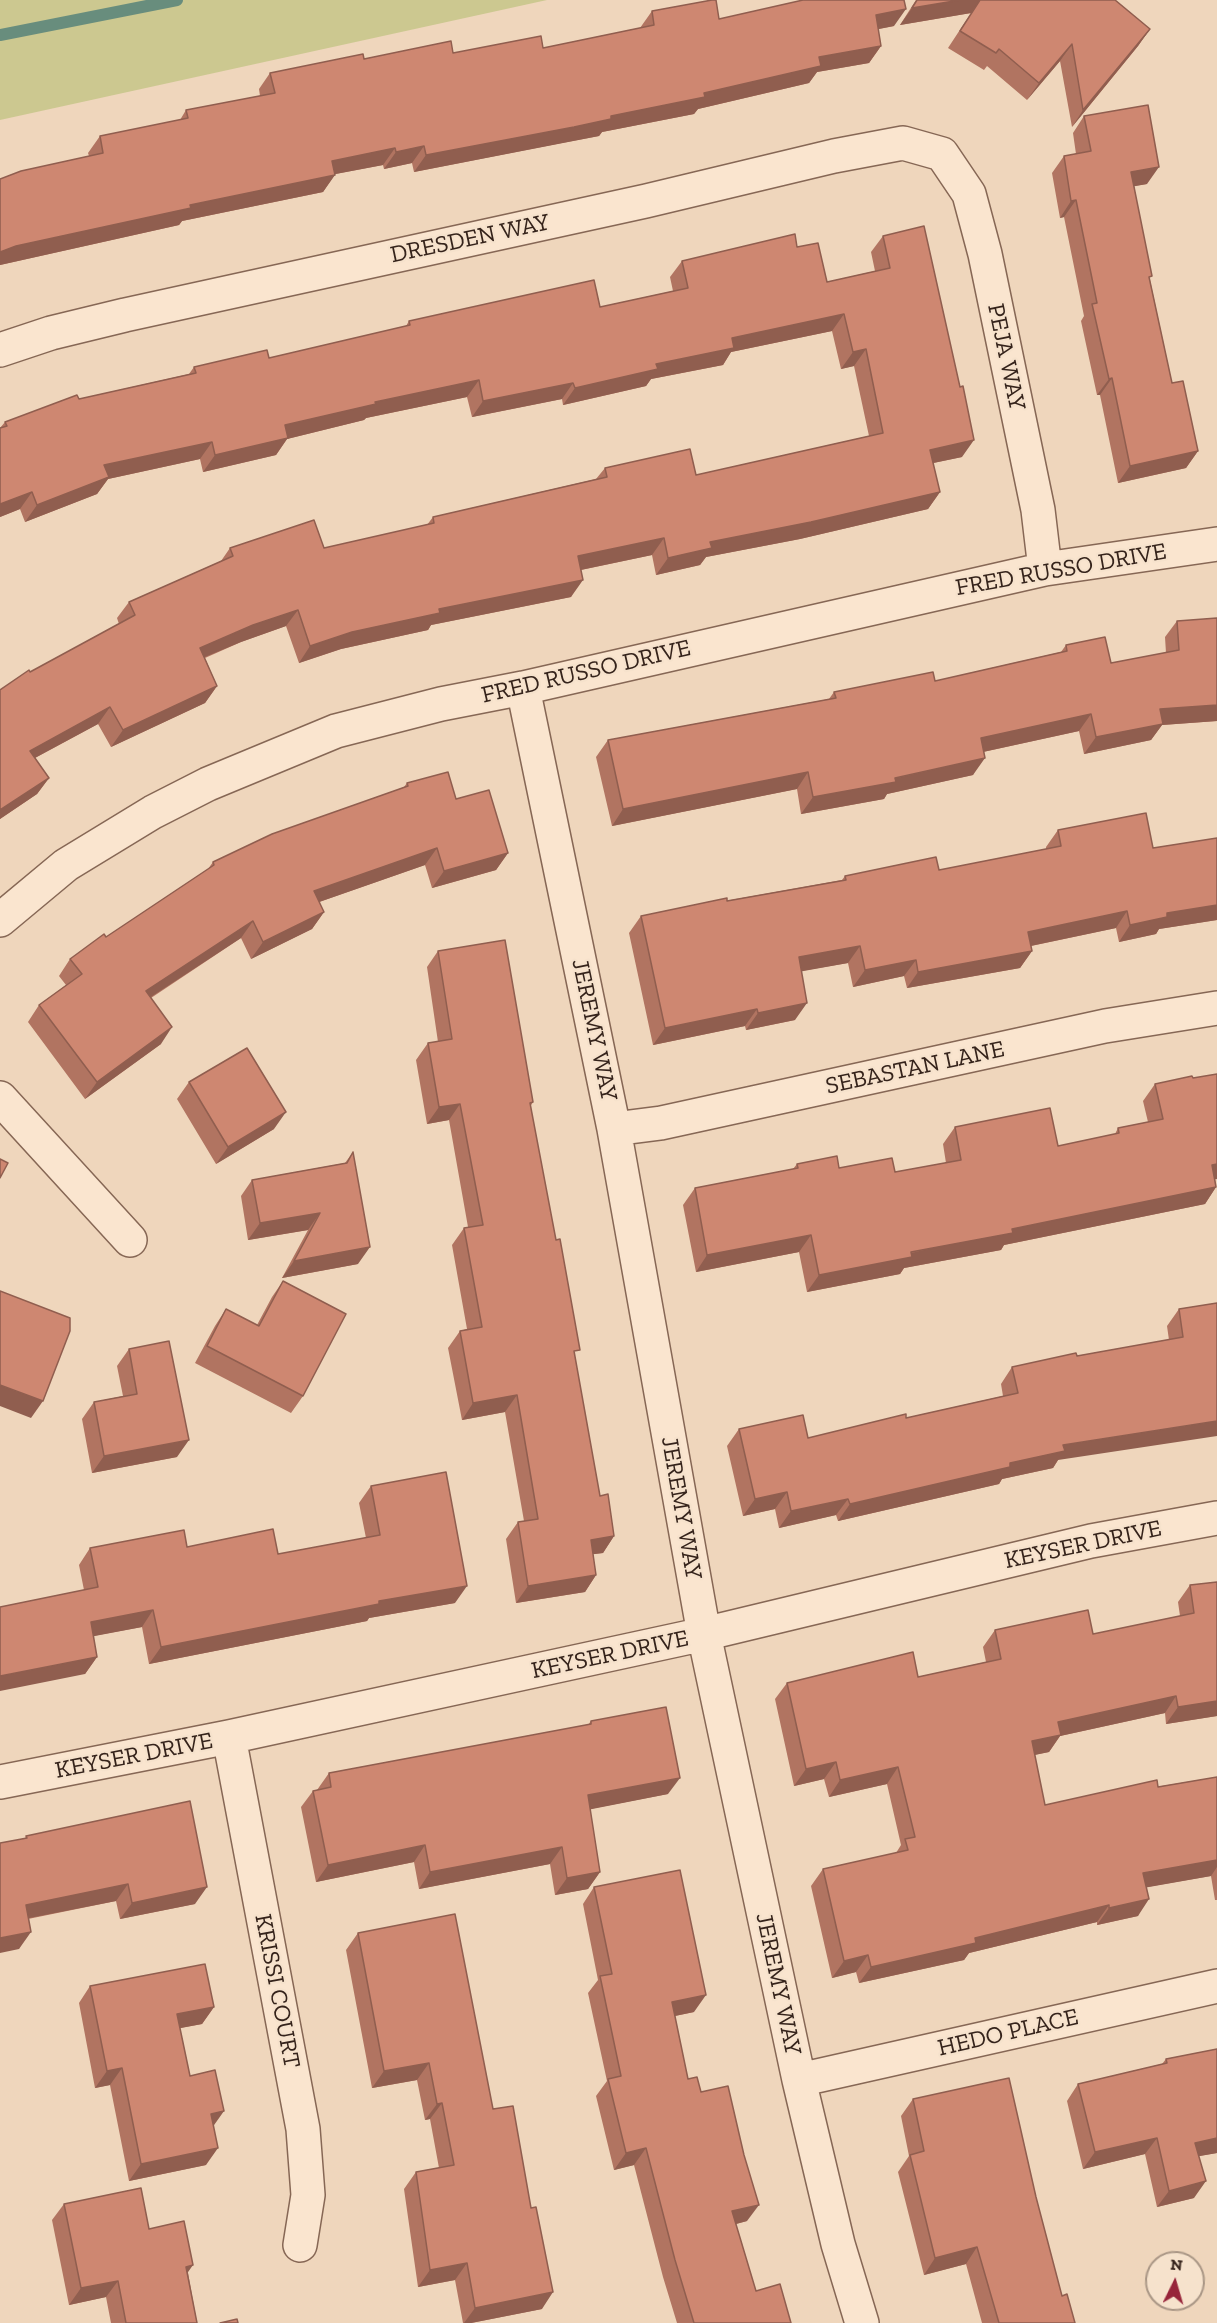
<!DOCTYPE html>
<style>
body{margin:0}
#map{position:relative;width:1217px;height:2323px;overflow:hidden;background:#efd6bc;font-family:"Zilla Slab",serif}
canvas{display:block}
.north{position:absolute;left:1145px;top:2251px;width:60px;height:60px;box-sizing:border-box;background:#f6e2cc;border:2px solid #a99685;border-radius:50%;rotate:5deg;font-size:16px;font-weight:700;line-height:24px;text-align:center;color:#35231b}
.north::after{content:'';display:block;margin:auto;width:21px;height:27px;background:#97243a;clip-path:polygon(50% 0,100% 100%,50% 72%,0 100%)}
</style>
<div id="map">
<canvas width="1217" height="2323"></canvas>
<div class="north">N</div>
</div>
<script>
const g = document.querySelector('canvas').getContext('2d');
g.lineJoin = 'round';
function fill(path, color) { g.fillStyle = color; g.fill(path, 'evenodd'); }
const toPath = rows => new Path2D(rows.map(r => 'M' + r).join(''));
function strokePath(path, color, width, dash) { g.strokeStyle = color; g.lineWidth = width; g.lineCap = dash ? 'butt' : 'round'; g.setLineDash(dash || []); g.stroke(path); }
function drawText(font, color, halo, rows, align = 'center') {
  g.font = font + ' "Zilla Slab",serif'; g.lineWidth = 4.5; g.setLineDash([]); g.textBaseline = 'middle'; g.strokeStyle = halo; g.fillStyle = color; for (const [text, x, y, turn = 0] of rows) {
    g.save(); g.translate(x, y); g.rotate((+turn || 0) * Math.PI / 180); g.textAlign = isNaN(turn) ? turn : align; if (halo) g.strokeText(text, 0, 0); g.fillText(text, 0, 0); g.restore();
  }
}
const green = toPath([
 [0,0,547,0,0,120]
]);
const stream = toPath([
 [0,35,177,0]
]);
const minor = toPath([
 [0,350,51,333,125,315,646,201,834,156,903,143,942,154,969,194,985,254,1038,510,1045,569],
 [523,688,614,1129,704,1634,799,2080,838,2244,862,2323],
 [0,920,66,865,153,812,208,784,336,731,441,704,523,688,1045,569,1217,544],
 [0,1098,130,1240],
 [614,1129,661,1123,1105,1026,1217,1008],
 [229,1737,303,2129,308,2195,300,2245],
 [0,1782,229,1737,704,1634,1091,1541,1217,1518],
 [799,2080,1217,1986]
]);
const wall = toPath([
 [916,0,1115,0,1150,29,1138,46,1072,127,1060,61,1027,100,987,66,984,70,948,48,971,13,900,25],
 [652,11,719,19,894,26,878,29,881,46,869,63,817,72,809,83,698,109,694,114,602,132,599,136,562,143,414,172,412,163,384,169,383,165,335,174,323,192,182,221,179,225,0,265,0,179,89,156,88,153,100,136,180,120,186,110,260,96,259,89,270,73,364,59,453,53,543,48,640,28],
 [1084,116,1147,184,1134,186,1150,280,1172,383,1198,451,1186,468,1118,483,1100,395,1097,395,1081,321,1084,316,1064,217,1060,218,1052,173,1064,156,1076,154,1073,133],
 [883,236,962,457,933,463,940,492,928,509,800,539,706,557,700,565,656,575,652,555,581,570,571,597,431,625,428,630,341,649,299,663,286,626,241,642,205,658,217,686,205,703,111,747,98,724,35,758,49,778,37,794,0,819,0,690,30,672,119,624,117,618,129,602,221,561,230,548,324,548,427,525,433,517,596,479,605,468,696,475,869,436,854,366,841,369,832,331,731,352,723,365,651,379,646,386,563,405,562,399,472,417,467,397,366,418,364,420,287,439,276,455,203,472,200,459,108,479,97,494,25,522,20,509,0,517,0,428,5,422,79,399,189,374,194,367,269,358,406,326,409,321,600,307,673,291,670,277,682,261,797,247,827,282,875,271,871,252],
 [1217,618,1217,721,1162,725,1151,740,1084,754,1079,731,983,752,973,775,887,794,884,799,801,814,797,789,612,826,596,757,608,740,829,699,834,692,935,681,1061,652,1066,645,1111,663,1166,653,1165,637,1177,621],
 [407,783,456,799,508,853,496,870,432,888,425,865,319,902,324,912,312,929,251,959,241,938,151,998,161,1044,85,1099,28,1022,39,1005,66,985,59,976,70,959,106,937,208,869,213,862,404,787],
 [1058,830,1153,848,1217,838,1217,920,1159,929,1156,934,1119,942,1116,928,1031,946,1032,951,1020,968,907,988,904,976,853,987,848,963,801,971,795,1020,746,1030,745,1026,653,1045,629,933,641,916,842,880,845,876,939,870,1046,849,1046,847],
 [438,951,533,1102,530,1107,600,1496,614,1536,603,1553,593,1554,596,1575,585,1592,516,1603,506,1539,518,1522,524,1521,505,1412,462,1420,448,1348,460,1331,467,1329,452,1245,464,1228,468,1227,449,1120,427,1124,416,1060,428,1043,438,1042,427,967],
 [189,1082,274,1129,216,1164,177,1099],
 [1155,1084,1215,1179,1216,1187,1205,1204,1004,1245,1001,1250,904,1268,900,1274,807,1292,799,1252,696,1272,683,1205,695,1188,793,1169,797,1164,895,1172,946,1163,943,1144,955,1127,1058,1146,1115,1134,1118,1128,1148,1122,1143,1101],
 [353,1152,358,1264,282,1278,308,1230,248,1240,241,1196,252,1180,345,1163],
 [283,1281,303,1396,291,1413,195,1363,215,1326,226,1309,257,1325,272,1297],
 [1217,1303,1058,1460,1053,1468,1002,1479,999,1484,838,1521,836,1515,779,1528,775,1509,743,1516,727,1446,739,1429,808,1438,906,1418,1003,1396,1001,1384,1012,1367,1169,1340,1167,1326,1179,1309],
 [129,1349,177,1457,92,1473,82,1419,94,1402,123,1396,117,1366],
 [371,1486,455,1603,369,1618,367,1621,149,1664,142,1627,93,1636,97,1657,85,1674,84,1590,79,1565,90,1548,187,1547,278,1554,366,1538,359,1503],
 [1217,1582,1217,1716,1166,1724,1165,1713,1060,1736,1049,1752,1034,1755,1045,1805,1217,1777,1217,1900,1215,1900,1211,1876,1147,1887,1138,1916,1097,1925,1097,1922,969,1953,964,1960,859,1983,856,1972,832,1978,811,1886,823,1869,896,1853,901,1845,887,1784,829,1797,824,1779,794,1786,775,1699,787,1683,918,1677,986,1662,983,1647,995,1630,1093,1634,1180,1616,1178,1602,1190,1585],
 [591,1721,668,1794,590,1809,600,1872,588,1889,555,1895,550,1864,419,1889,414,1862,316,1882,301,1807,313,1791,317,1790,329,1773,588,1725],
 [26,1836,195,1904,120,1919,116,1901,28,1919,19,1949,25,1839],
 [594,1887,694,2012,675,2016,688,2079,701,2092,747,2221,736,2224,756,2291,791,2323,677,2323,663,2277,634,2165,614,2170,596,2096,607,2081,588,1993,598,1980,583,1904],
 [358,1933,493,2109,542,2309,471,2323,463,2323,455,2280,418,2287,404,2189,416,2172,439,2168,430,2119,425,2120,417,2080,372,2088,346,1950],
 [90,1986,214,2007,202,2024,180,2028,190,2076,213,2126,206,2165,129,2181,110,2085,95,2088,79,2003],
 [1217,2049,1217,2153,1199,2156,1194,2198,1157,2207,1145,2154,1083,2169,1067,2101,1078,2084,1162,2064,1166,2059],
 [913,2099,1036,2197,1062,2296,1075,2323,982,2323,966,2264,924,2275,898,2172,909,2156,901,2116],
 [64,2204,149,2229,188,2273,197,2323,111,2323,106,2297,69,2305,52,2220]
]);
const shadedWall = toPath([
 [960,0,980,0,971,13,900,25,912,8],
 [906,9,894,26,864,32,876,15],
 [1150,29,1138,46,1072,127,1083,110],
 [1072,44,1060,61,1027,100,1039,83],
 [881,46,869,63,817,72,809,83,698,109,694,114,602,132,599,136,414,172,426,155,611,116,704,93,819,57],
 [424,146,412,163,384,169,396,152],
 [395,148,383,165,320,177,332,161],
 [1159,167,1147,184,1119,189,1131,172],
 [335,175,323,192,182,221,179,225,0,265,0,252,16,246,190,205],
 [1076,200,1064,217,1060,218,1071,201],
 [844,314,832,331,731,352,723,365,651,379,646,386,563,405,575,388,656,364,732,338],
 [866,349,854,366,841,369,853,352],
 [1112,378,1100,395,1097,395,1109,379],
 [479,380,467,397,366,418,364,420,287,439,276,455,203,472,215,455,285,425,375,402],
 [573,383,562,399,472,417,483,401],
 [974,440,962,457,919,466,930,450],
 [212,442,200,459,108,479,97,494,25,522,37,505,104,465],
 [1198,451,1186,468,1118,483,1130,466],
 [32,492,20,509,0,517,0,504],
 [940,492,928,509,800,539,706,557,700,565,656,575,668,558,710,542],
 [664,538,652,555,566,573,578,556],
 [583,580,571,597,431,625,428,630,341,649,299,663,310,646,352,632,439,609],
 [298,610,286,626,241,642,188,664,200,648,253,625],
 [217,686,205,703,111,747,123,730],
 [1217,705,1217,721,1162,725,1151,740,1084,754,1096,737,1160,709],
 [110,707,98,724,18,767,30,751],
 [1091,714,1079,731,969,755,981,738],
 [985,758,973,775,887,794,884,799,801,814,813,797],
 [808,772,797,789,612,826,623,809],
 [49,778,37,794,0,819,0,810],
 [437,848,425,865,302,908,314,891],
 [508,853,496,870,432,888,444,871],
 [1217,905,1217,920,1159,929,1156,934,1119,942,1130,925,1167,913],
 [1127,911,1116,928,1016,949,1028,932],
 [324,912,312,929,251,959,263,942],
 [253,921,241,938,134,1008,146,991],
 [860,946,848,963,787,974,799,957],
 [1032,951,1020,968,907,988,918,972],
 [916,960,904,976,853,987,865,970],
 [807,1003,795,1020,746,1030,758,1013],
 [757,1009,745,1026,653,1045,665,1028],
 [172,1027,161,1044,85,1099,97,1082],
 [460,1104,449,1120,427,1124,439,1107],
 [286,1112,274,1129,216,1164,228,1147],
 [1217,1164,1217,1179,1200,1182,1212,1165],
 [1216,1187,1205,1204,1004,1245,1001,1250,904,1268,900,1274,807,1292,819,1275,1012,1229],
 [320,1213,308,1230,248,1240,260,1223],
 [811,1235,799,1252,696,1272,707,1255],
 [370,1247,358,1264,282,1278,294,1261],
 [0,1385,43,1401,31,1418,0,1406],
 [517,1395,505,1412,462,1420,473,1403],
 [1217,1421,1217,1436,1058,1460,1053,1468,1002,1479,999,1484,838,1521,850,1504,1010,1463,1063,1445],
 [189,1440,177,1457,92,1473,104,1456],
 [787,1492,775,1509,743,1516,755,1499],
 [848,1499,836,1515,779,1528,791,1511],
 [614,1536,603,1553,579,1556,591,1540],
 [596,1575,585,1592,516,1603,528,1586],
 [467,1586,455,1603,369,1618,367,1621,149,1664,161,1647,379,1601],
 [153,1610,142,1627,79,1639,91,1622],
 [97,1657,85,1674,0,1691,0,1676],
 [1176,1696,1165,1713,1060,1736,1049,1752,1020,1758,1032,1741,1058,1722],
 [1217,1701,1217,1716,1166,1724,1178,1707],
 [836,1762,824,1779,794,1786,806,1769],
 [898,1767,887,1784,829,1797,840,1780],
 [680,1778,668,1794,577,1812,588,1795],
 [425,1845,414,1862,316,1882,328,1865],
 [562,1847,550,1864,419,1889,430,1872],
 [1217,1860,1217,1867,1211,1876,1132,1890,1143,1873],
 [600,1872,588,1889,555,1895,567,1878],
 [128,1884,116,1901,14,1921,26,1905],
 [207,1887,195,1904,120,1919,132,1903],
 [1149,1899,1138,1916,1097,1925,1109,1908],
 [1109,1905,1097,1922,969,1953,964,1960,859,1983,871,1967,975,1938],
 [31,1932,19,1949,0,1953,0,1938],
 [868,1955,856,1972,832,1978,844,1961],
 [706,1995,694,2012,660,2019,672,2002],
 [214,2007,202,2024,165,2031,177,2014],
 [429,2063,417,2080,372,2088,384,2071],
 [122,2068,110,2085,95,2088,107,2071],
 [442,2103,430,2119,425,2120,437,2104],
 [224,2111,212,2128,211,2114],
 [1157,2138,1145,2154,1083,2169,1095,2152],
 [1217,2138,1217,2153,1183,2159,1195,2143],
 [218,2148,206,2165,129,2181,141,2164],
 [646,2148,634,2165,614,2170,626,2153],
 [1206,2181,1194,2198,1157,2207,1169,2191],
 [759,2205,747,2221,721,2228,732,2211],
 [977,2247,966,2264,924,2275,935,2258],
 [467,2263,455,2280,418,2287,430,2270],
 [193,2265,181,2282,186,2267],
 [118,2281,106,2297,69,2305,81,2288],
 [553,2292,542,2309,471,2323,464,2323,475,2308]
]);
const building = toPath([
 [712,0,716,0,719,19,803,0,904,0,906,9,876,15,881,46,819,57,821,66,704,93,705,97,611,116,611,119,574,127,426,155,424,146,396,152,395,148,332,161,335,175,190,205,191,208,16,246,0,252,0,179,21,171,103,153,100,136,188,118,186,110,275,93,270,73,363,54,364,59,451,41,453,53,541,36,543,48,654,25,652,11,712,0],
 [917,0,960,0,912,8,917,0],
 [980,0,1115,0,1150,29,1083,110,1072,44,1039,83,999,49,996,53,960,31,980,0],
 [1148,105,1159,167,1131,172,1152,276,1149,277,1172,383,1183,381,1198,451,1130,466,1112,378,1109,379,1092,304,1097,303,1076,200,1071,201,1064,156,1091,151,1084,116,1148,105],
 [924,226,960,387,963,386,974,440,930,450,940,492,811,522,710,542,712,548,668,558,664,538,578,556,583,580,439,609,440,613,352,632,310,646,298,610,253,625,200,648,217,686,123,730,110,707,30,751,49,778,0,810,0,690,29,670,30,672,135,615,129,602,233,556,230,548,314,520,324,548,434,523,433,517,607,477,605,468,690,449,696,475,883,433,866,349,853,352,844,314,732,338,734,348,656,364,658,369,575,388,573,383,483,401,479,380,375,402,376,404,285,425,288,438,215,455,212,442,104,465,109,477,37,505,32,492,0,504,0,428,7,426,5,422,77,395,79,399,196,373,194,367,267,350,269,358,410,325,409,321,594,280,600,307,688,288,682,261,795,234,797,247,818,243,827,282,890,268,883,236,924,226],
 [1217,618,1217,705,1160,709,1163,724,1096,737,1091,714,981,738,985,758,895,778,896,782,813,797,808,772,623,809,608,740,836,698,834,692,933,672,935,681,1067,651,1066,645,1105,637,1111,663,1179,650,1177,621,1217,618],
 [448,772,456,799,489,790,508,853,444,871,437,848,314,891,324,912,263,942,253,921,146,991,172,1027,97,1082,39,1005,82,974,70,959,104,934,106,937,214,865,213,862,272,834,408,786,407,783,448,772],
 [1146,813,1153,848,1217,838,1217,905,1167,913,1167,917,1130,925,1127,911,1028,932,1032,951,918,972,916,960,865,970,860,946,799,957,807,1003,758,1013,757,1009,665,1028,641,916,727,898,727,901,846,880,845,876,936,857,939,870,1061,846,1058,830,1146,813],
 [505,940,533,1102,530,1103,556,1240,560,1239,580,1350,574,1351,600,1496,608,1494,614,1536,591,1540,596,1575,528,1586,518,1522,538,1519,517,1395,473,1403,460,1331,482,1327,464,1228,483,1225,460,1104,439,1107,428,1043,452,1039,438,951,505,940],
 [247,1048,286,1112,228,1147,189,1082,247,1048],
 [1217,1074,1217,1164,1212,1165,1216,1187,1012,1229,1013,1233,911,1252,912,1257,819,1275,811,1235,707,1255,695,1188,798,1168,797,1164,837,1156,839,1168,892,1158,895,1172,961,1160,955,1127,1050,1108,1058,1146,1119,1133,1118,1128,1163,1119,1155,1084,1192,1076,1193,1078,1217,1074],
 [353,1152,370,1247,294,1261,320,1213,260,1223,252,1180,347,1163,353,1152],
 [0,1159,8,1163,0,1178,0,1159],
 [283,1281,346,1314,303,1396,207,1346,226,1309,259,1326,283,1281],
 [0,1291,70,1318,70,1331,43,1401,0,1385,0,1291],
 [1217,1303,1217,1421,1063,1445,1065,1451,1010,1463,1010,1467,850,1504,848,1499,791,1511,787,1492,755,1499,739,1429,803,1415,808,1438,906,1414,906,1418,1018,1393,1012,1367,1076,1353,1077,1356,1183,1337,1179,1309,1217,1303],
 [169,1341,189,1440,104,1456,94,1402,137,1394,129,1349,169,1341],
 [446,1472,467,1586,379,1601,379,1604,161,1647,153,1610,91,1622,97,1657,0,1676,0,1607,98,1587,90,1548,184,1530,187,1547,273,1529,278,1554,380,1535,371,1486,446,1472],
 [1217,1582,1217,1701,1178,1707,1176,1696,1058,1722,1061,1735,1032,1741,1045,1805,1157,1780,1158,1787,1217,1777,1217,1860,1143,1873,1149,1899,1109,1908,1109,1905,975,1938,976,1943,871,1967,868,1955,844,1961,823,1869,908,1850,905,1839,915,1837,898,1767,840,1780,836,1762,806,1769,787,1683,913,1652,918,1677,1001,1659,995,1630,1088,1610,1093,1634,1194,1613,1190,1585,1217,1582],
 [666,1707,680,1778,588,1795,600,1872,567,1878,562,1847,430,1872,425,1845,328,1865,313,1791,331,1787,329,1773,591,1724,591,1721,666,1707],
 [190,1801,207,1887,132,1903,128,1884,26,1905,31,1932,0,1938,0,1843,27,1838,26,1836,190,1801],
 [680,1870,706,1995,672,2002,688,2079,697,2077,701,2092,728,2086,744,2155,759,2205,732,2211,756,2291,780,2284,791,2323,694,2323,675,2260,646,2148,626,2153,608,2079,621,2076,600,1976,612,1974,594,1887,680,1870],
 [455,1914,493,2109,513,2106,531,2208,536,2207,553,2292,475,2308,467,2263,430,2270,416,2172,454,2165,442,2103,437,2104,429,2063,384,2071,358,1933,455,1914],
 [205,1964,214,2007,177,2014,190,2076,215,2070,224,2111,211,2114,218,2148,141,2164,122,2068,107,2071,90,1986,205,1964],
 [1217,2049,1217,2138,1195,2143,1206,2181,1169,2191,1157,2138,1095,2152,1078,2084,1167,2063,1166,2059,1217,2049],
 [1009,2078,1036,2197,1062,2296,1067,2294,1075,2323,999,2323,977,2247,935,2258,910,2155,924,2151,913,2099,1009,2078],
 [141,2188,149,2229,184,2221,193,2265,186,2267,197,2323,126,2323,118,2281,81,2288,64,2204,141,2188],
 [237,2319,238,2323,220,2323,237,2319]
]);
const streetNames = [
 ["DRESDEN WAY",470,239,-12],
 ["PEJA WAY",1006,357,78],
 ["FRED RUSSO DRIVE",1061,570,-10],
 ["FRED RUSSO DRIVE",586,672,-13],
 ["JEREMY WAY",594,1030,78],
 ["SEBASTAN LANE",915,1068,-12],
 ["JEREMY WAY",681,1508,80],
 ["KEYSER DRIVE",1083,1545,-12],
 ["KEYSER DRIVE",610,1655,-12],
 ["KEYSER DRIVE",134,1756,-11],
 ["JEREMY WAY",778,1984,78],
 ["KRISSI COURT",277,1991,79],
 ["HEDO PLACE",1008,2033,-13]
];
fill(green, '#ccc890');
strokePath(stream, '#688d7d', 12);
strokePath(minor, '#866755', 36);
strokePath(minor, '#fae5cf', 33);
fill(wall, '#b17461');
fill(shadedWall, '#905e4f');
fill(building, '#ce8771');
strokePath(building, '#905e4f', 1.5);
drawText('24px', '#35231b', '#f6e2cc', streetNames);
</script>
